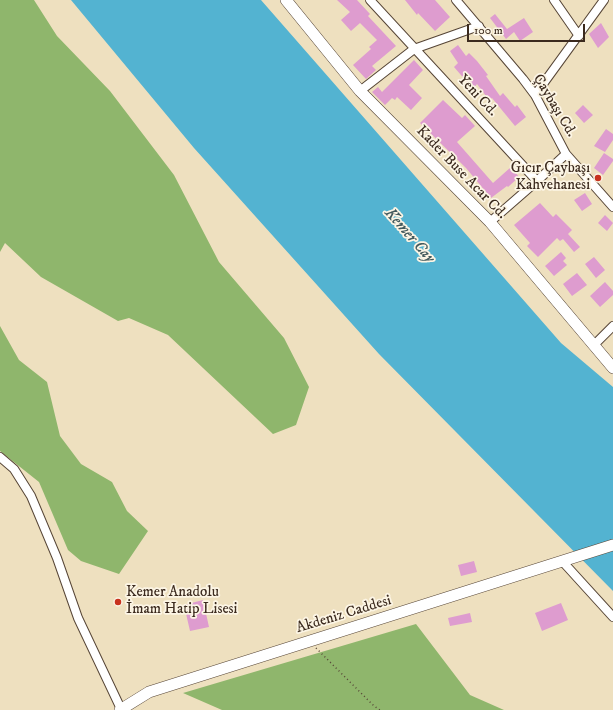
<!DOCTYPE html>
<meta charset="utf-8">
<style>
body{margin:0}
#map{position:relative;width:613px;height:710px;overflow:hidden;background:#eee0bf;font-family:"IM FELL DW Pica",serif}
canvas{display:block}
.scale{position:absolute;left:467px;top:24px;width:118px;height:18px;box-sizing:border-box;border:2px solid #3b2a1e;border-top:0;padding-left:5px;font-size:12px;line-height:14px;white-space:nowrap;color:#3b2a1e;-webkit-text-stroke:3px #fcf5e5;paint-order:stroke}
</style>
<div id="map">
<canvas width="613" height="710"></canvas>
<div class="scale">100 m</div>
</div>
<script>
const g = document.querySelector('canvas').getContext('2d');
g.lineJoin = 'round';
function fill(path, color) { g.fillStyle = color; g.fill(path, 'evenodd'); }
const toPath = rows => new Path2D(rows.map(r => 'M' + r).join(''));
function strokePath(path, color, width, dash) { g.strokeStyle = color; g.lineWidth = width; g.lineCap = dash ? 'butt' : 'round'; g.setLineDash(dash || []); g.stroke(path); }
function drawText(font, color, halo, rows, align = 'center') {
  g.font = font + ' "IM FELL DW Pica",serif'; g.lineWidth = 3.5; g.setLineDash([]); g.textBaseline = 'middle'; g.strokeStyle = halo; g.fillStyle = color; for (const [text, x, y, turn = 0] of rows) {
    g.save(); g.translate(x, y); g.rotate((+turn || 0) * Math.PI / 180); g.textAlign = isNaN(turn) ? turn : align; if (halo) g.strokeText(text, 0, 0); g.fillText(text, 0, 0); g.restore();
  }
}
const forest = toPath([
 [0,0,34,0,57,36,110,91,174,175,219,262,284,338,309,387,296,425,273,434,168,335,129,318,118,321,41,277,5,243,0,252],
 [0,326,19,360,47,382,60,436,81,464,112,482,127,511,148,531,119,574,81,561,68,550,39,482,0,451],
 [416,624,470,695,504,710,222,710,183,693]
]);
const water = toPath([
 [71,0,261,0,561,343,613,387,613,591,379,354,194,148]
]);
const building = toPath([
 [337,0,357,0,370,14,368,16,396,46,372,66,376,70,366,79,353,65,371,49,369,47,377,40,360,23,351,31,341,20,350,12],
 [405,0,435,0,450,17,435,31,418,13,417,15],
 [495,14,507,29,524,18,533,32,520,41,514,32,506,39,490,18],
 [601,23,609,37,598,48,589,34],
 [458,45,466,56,469,53,477,61,488,75,486,76,500,96,503,93,515,107,517,105,526,117,515,126,492,98,489,100,477,84,473,89,454,67,458,63,450,51],
 [414,60,423,70,409,85,422,98,411,110,397,97,395,100,392,98,385,105,372,92,378,87,382,92],
 [443,100,462,118,465,115,475,126,457,142,493,183,511,167,519,177,508,187,507,186,491,198,466,168,420,123],
 [583,105,593,115,584,123,575,113],
 [606,129,613,134,613,140,605,152,594,146],
 [604,153,613,159,613,161,603,175,594,168],
 [585,193,592,204,582,211,574,200],
 [540,203,553,217,556,214,572,230,568,234,580,247,574,252,563,239,560,241,557,238,538,257,527,246,530,243,514,225],
 [605,215,613,223,607,231,598,223],
 [561,252,566,258,563,261,567,265,554,276,545,266],
 [594,257,605,270,596,278,585,264],
 [577,273,587,285,572,296,563,284],
 [605,282,613,291,613,295,600,307,590,296],
 [474,561,477,572,461,576,458,565],
 [203,600,209,627,190,631,184,605],
 [561,603,568,620,542,631,535,613],
 [470,613,472,622,450,626,448,618]
]);
const path = toPath([
 [316,648,374,706,380,710]
]);
const street = toPath([
 [370,0,537,181,566,154],
 [456,0,523,79,535,95,566,154,613,207],
 [554,0,579,36],
 [360,91,414,49,479,26],
 [535,95,604,0],
 [490,222,537,181],
 [594,345,613,326],
 [0,457,14,469,31,496,57,558,78,618,121,709],
 [563,562,613,617]
]);
const secondary = toPath([
 [286,0,360,91,490,222,613,368],
 [120,710,149,692,613,545]
]);
const markers = [
 [598,178,4,"#c8321e"],
 [118,602,4,"#c8321e"]
];
const streetNames = [
 ["Yeni Cd.",477,96,47],
 ["Çaybaşı Cd.",554,106,59],
 ["Kader Buse Acar Cd.",461,173,46],
 ["Akdeniz Caddesi",344,615,-17]
];
const poiNames = [
 ["Gıcır Çaybaşı",590,169],
 ["Kahvehanesi",590,186],
 ["Kemer Anadolu",126,593,"left"],
 ["İmam Hatip Lisesi",126,610,"left"]
];
const waterNames = [
 ["Kemer Cay",409,236,49]
];
fill(forest, '#8fb66c');
fill(water, '#53b3d1');
fill(building, '#de9ccf');
strokePath(street, '#564536', 10);
strokePath(secondary, '#564536', 12);
strokePath(path, '#564536', 1.5, [1, 3]);
strokePath(street, '#fff', 8);
strokePath(secondary, '#fff', 11);
for (const [x, y, r, color] of markers) { const dot = new Path2D(); dot.arc(x, y, r, 0, 2 * Math.PI); g.fillStyle = color; g.fill(dot); strokePath(dot, '#fcf5e5', 1.5); }
drawText('15px', '#3b2a1e', '#fcf5e5', streetNames);
drawText('15px', '#3b2a1e', '#fcf5e5', poiNames, 'right');
drawText('italic 16px', '#435a5d', '#fcf5e5', waterNames);
</script>
